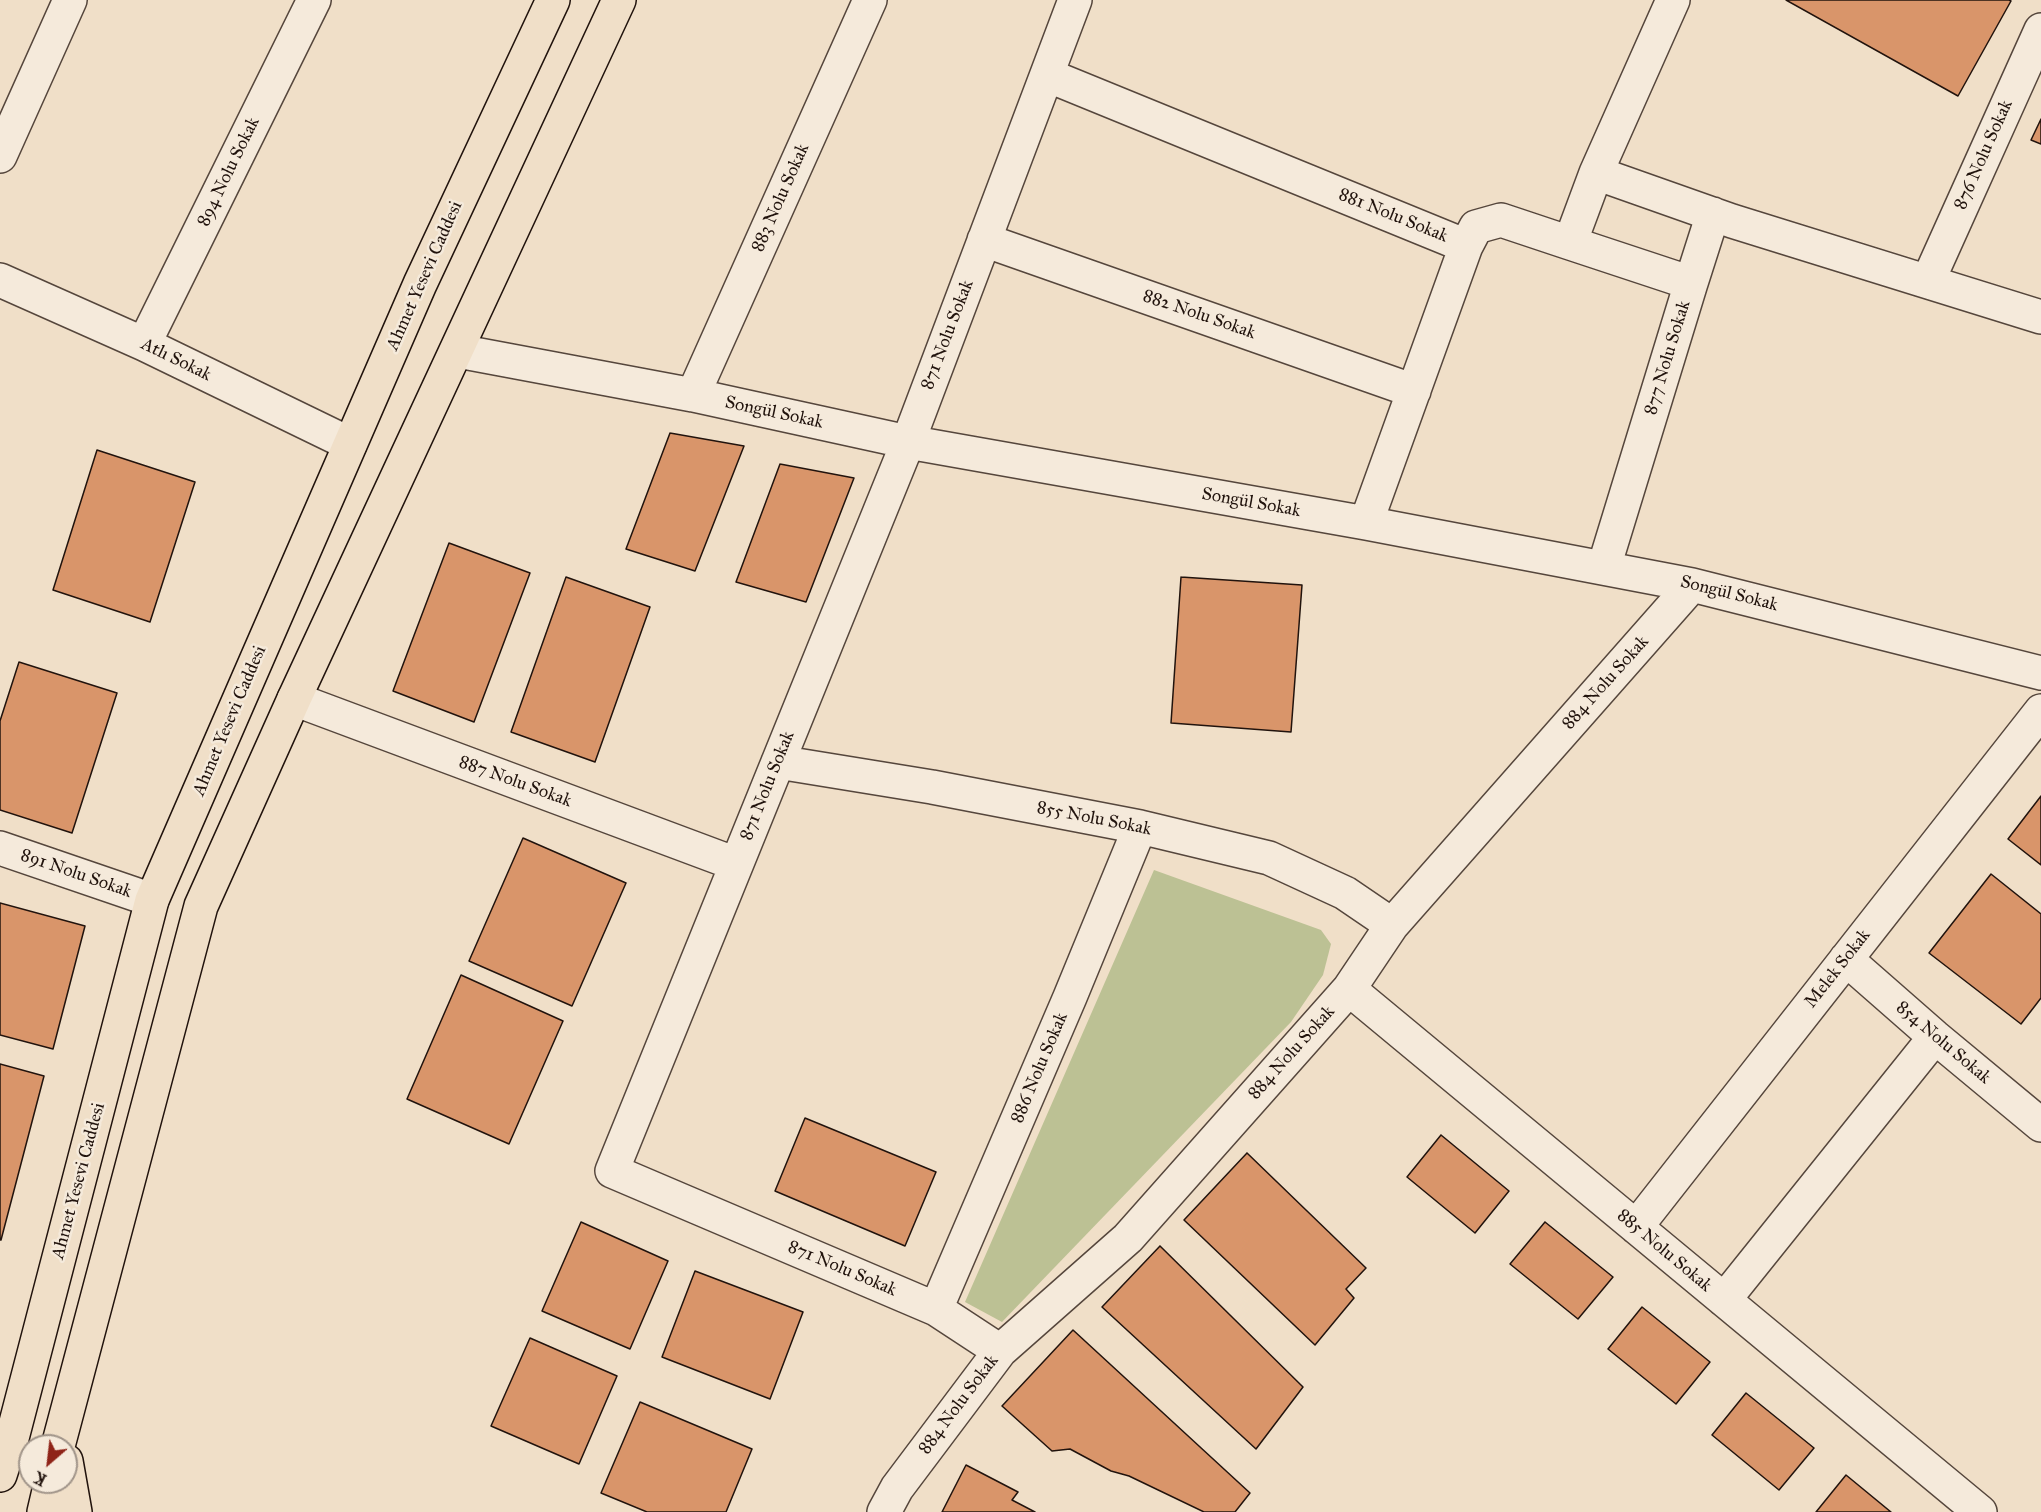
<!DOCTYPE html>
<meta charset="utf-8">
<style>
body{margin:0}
#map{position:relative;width:2041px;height:1512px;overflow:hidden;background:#f0dfc8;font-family:"IM FELL Great Primer",serif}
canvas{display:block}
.north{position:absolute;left:18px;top:1434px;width:60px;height:60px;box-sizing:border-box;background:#f5eadb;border:2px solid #a09489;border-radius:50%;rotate:208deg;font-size:16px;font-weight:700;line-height:24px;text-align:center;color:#21130d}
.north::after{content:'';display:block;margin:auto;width:21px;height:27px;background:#8f2418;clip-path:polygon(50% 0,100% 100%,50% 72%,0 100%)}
</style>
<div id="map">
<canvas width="2041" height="1512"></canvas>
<div class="north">K</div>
</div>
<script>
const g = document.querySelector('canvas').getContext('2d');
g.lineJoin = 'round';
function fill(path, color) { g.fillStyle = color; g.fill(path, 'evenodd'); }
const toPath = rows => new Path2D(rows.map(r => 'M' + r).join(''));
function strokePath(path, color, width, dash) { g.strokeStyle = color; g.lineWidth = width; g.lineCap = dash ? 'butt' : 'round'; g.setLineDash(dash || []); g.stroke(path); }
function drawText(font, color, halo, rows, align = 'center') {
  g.font = font + ' "IM FELL Great Primer",serif'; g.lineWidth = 5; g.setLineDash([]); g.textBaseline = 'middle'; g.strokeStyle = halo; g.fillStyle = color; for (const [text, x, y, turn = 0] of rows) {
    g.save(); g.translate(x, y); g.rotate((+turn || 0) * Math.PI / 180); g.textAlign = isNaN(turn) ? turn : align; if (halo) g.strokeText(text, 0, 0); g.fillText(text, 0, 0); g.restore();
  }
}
const green = toPath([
 [1154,870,1321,930,1331,944,1323,975,1291,1022,1002,1322,965,1302]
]);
const building = toPath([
 [1786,0,2009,0,2011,1,1958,96,1786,0],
 [2041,119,2041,144,2031,140,2041,119],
 [670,433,744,446,695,571,626,549,670,433],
 [97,450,195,482,150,622,53,590,97,450],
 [780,464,854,478,806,602,736,582,780,464],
 [449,543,530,573,474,722,393,691,449,543],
 [566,577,650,607,595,762,511,732,566,577],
 [1181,577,1302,585,1291,732,1171,723,1181,577],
 [19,662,117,693,72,833,0,810,0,721,19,662],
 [2041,796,2041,865,2008,839,2041,796],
 [523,838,626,883,572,1006,469,961,523,838],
 [1991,874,2041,914,2041,998,2021,1024,1929,953,1991,874],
 [0,903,85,926,53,1049,0,1035,0,903],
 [461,975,563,1021,509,1144,407,1099,461,975],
 [0,1064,44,1076,1,1240,0,1240,0,1064],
 [805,1118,936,1172,905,1246,775,1191,805,1118],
 [1441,1135,1509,1191,1475,1233,1407,1177,1441,1135],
 [1247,1153,1366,1268,1346,1289,1354,1298,1315,1345,1184,1220,1247,1153],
 [581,1222,668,1261,630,1349,542,1311,581,1222],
 [1545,1222,1613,1277,1578,1319,1510,1264,1545,1222],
 [1160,1246,1303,1387,1256,1449,1102,1307,1160,1246],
 [695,1271,803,1312,770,1399,662,1357,695,1271],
 [1642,1307,1710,1362,1676,1404,1608,1349,1642,1307],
 [1073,1330,1250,1493,1235,1512,1204,1512,1129,1476,1111,1471,1070,1449,1052,1451,1002,1406,1073,1330],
 [530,1338,617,1376,579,1464,491,1426,530,1338],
 [1746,1393,1814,1448,1779,1490,1712,1435,1746,1393],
 [640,1402,752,1449,726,1512,647,1512,601,1493,640,1402],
 [966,1465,1018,1492,1012,1500,1035,1512,942,1512,966,1465],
 [1846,1475,1891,1512,1816,1512,1846,1475]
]);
const minor = toPath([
 [1047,75,1466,246,1366,523],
 [0,156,70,0],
 [1596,173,1732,221,2041,317],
 [984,240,1414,391],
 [1466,246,1476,227,1501,220,1570,243],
 [0,280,144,344,350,444],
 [1928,281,2041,30],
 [1691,283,1713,214],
 [144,344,314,0],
 [458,351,693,395,908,442,1366,523,1692,585,2041,673],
 [693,395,870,0],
 [1604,567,1691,283,1570,243,1596,173,1673,0],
 [294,699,736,864],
 [778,762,932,787,1140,827,1269,858,1345,893,1392,925],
 [0,848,152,900],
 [1846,959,1935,1037,2041,1125],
 [1349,989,1980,1512],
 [1636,1227,2041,711],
 [1724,1300,1935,1037],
 [936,1309,1070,997,1140,827],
 [1000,1351,936,1309,612,1171,908,442,1075,0],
 [884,1512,897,1488,1000,1351,1128,1238,1349,989,1392,925,1692,585]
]);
const major = toPath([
 [58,1446,201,906,294,699,619,0],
 [66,1461,75,1512],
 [0,1475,12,1438,152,900,420,284,553,0],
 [44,1512,51,1482]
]);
const streetNames = [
 ["876 Nolu Sokak",1984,155,-66],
 ["894 Nolu Sokak",229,172,-64],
 ["883 Nolu Sokak",781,198,-66],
 ["881 Nolu Sokak",1393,216,22],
 ["Ahmet Yesevi Caddesi",425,276,-66],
 ["882 Nolu Sokak",1199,315,19],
 ["871 Nolu Sokak",948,335,-69],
 ["877 Nolu Sokak",1668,358,-73],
 ["Atlı Sokak",176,360,26],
 ["Songül Sokak",774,413,12],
 ["Songül Sokak",1251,503,10],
 ["Songül Sokak",1729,594,14],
 ["884 Nolu Sokak",1606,683,-48],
 ["Ahmet Yesevi Caddesi",230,721,-67],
 ["887 Nolu Sokak",515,782,20],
 ["871 Nolu Sokak",768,786,-68],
 ["855 Nolu Sokak",1094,819,11],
 ["891 Nolu Sokak",76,874,19],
 ["Melek Sokak",1838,969,-52],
 ["854 Nolu Sokak",1943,1043,40],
 ["884 Nolu Sokak",1292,1053,-48],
 ["886 Nolu Sokak",1040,1068,-67],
 ["Ahmet Yesevi Caddesi",79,1181,-75],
 ["885 Nolu Sokak",1664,1251,40],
 ["871 Nolu Sokak",842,1269,23],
 ["884 Nolu Sokak",959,1405,-53]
];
fill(green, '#bcc194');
fill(building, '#d9956a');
strokePath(building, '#21130d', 1.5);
strokePath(minor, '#55463c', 36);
strokePath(major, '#21130d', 36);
strokePath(minor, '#f5eadb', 33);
strokePath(major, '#f0dfc8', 33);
drawText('18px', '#21130d', '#f5eadb', streetNames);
</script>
